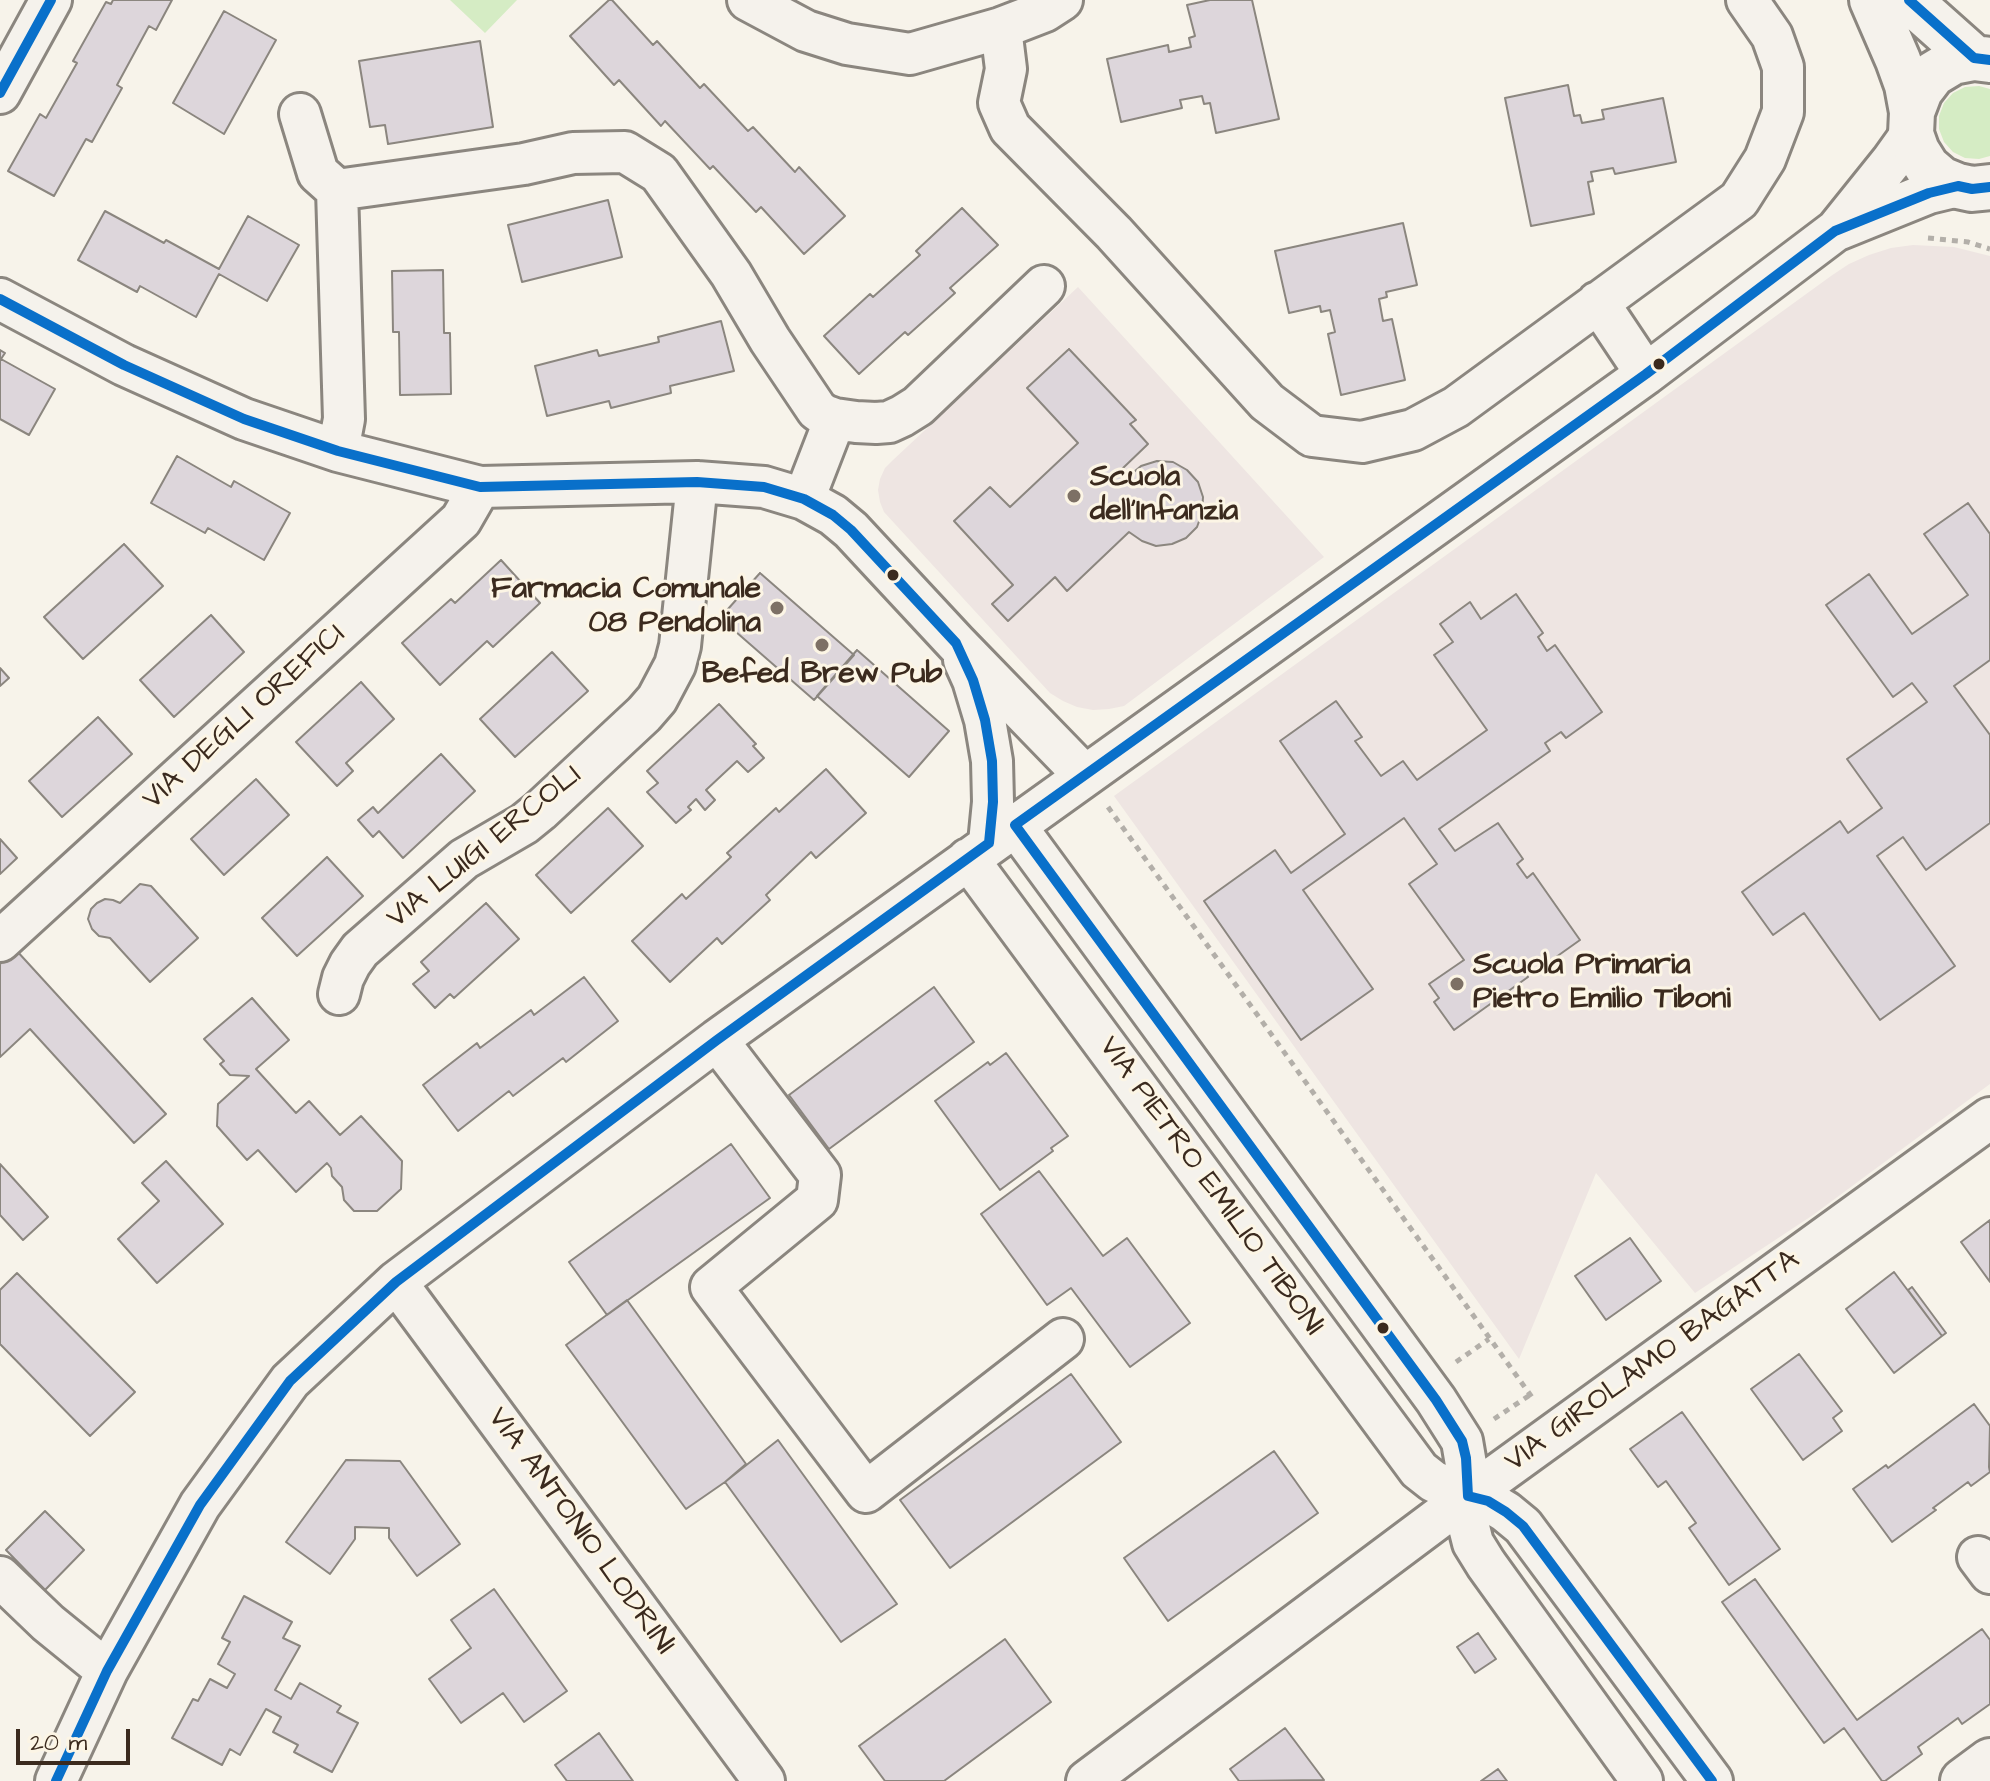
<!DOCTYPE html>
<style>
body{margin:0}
#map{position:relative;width:1990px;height:1781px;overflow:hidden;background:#f7f3ea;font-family:"Architects Daughter",sans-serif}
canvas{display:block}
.scale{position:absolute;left:16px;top:1729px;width:114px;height:36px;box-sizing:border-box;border:4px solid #3b2a1e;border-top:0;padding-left:10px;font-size:24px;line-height:28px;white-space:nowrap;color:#3b2a1e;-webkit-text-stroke:6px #fcf5e5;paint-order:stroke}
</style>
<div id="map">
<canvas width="1990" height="1781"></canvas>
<div class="scale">20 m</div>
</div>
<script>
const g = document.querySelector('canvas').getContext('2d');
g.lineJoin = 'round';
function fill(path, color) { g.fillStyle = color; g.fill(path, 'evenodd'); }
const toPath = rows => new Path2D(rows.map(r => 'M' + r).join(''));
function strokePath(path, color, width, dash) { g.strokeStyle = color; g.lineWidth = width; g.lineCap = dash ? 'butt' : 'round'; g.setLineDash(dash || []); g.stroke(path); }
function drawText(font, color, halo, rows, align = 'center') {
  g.font = font + ' "Architects Daughter",sans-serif'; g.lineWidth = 6; g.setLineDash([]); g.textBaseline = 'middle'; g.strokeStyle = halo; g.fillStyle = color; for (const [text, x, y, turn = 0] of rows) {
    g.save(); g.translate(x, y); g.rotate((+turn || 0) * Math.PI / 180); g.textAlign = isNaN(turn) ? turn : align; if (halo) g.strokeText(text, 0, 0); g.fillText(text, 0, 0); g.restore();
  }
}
const built = toPath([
 [1913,245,1954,247,1990,256,1990,1084,1813,1215,1695,1293,1596,1173,1519,1359,1114,796,1831,276,1849,264,1869,255,1891,248],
 [1078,287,1324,557,1124,706,1109,709,1093,710,1077,707,1063,701,1050,693,884,512,880,502,878,490,880,479,885,468,893,460]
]);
const green = toPath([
 [450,0,517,0,485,33],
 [1979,86,1990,89,1990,156,1979,159,1965,158,1953,152,1944,142,1939,129,1939,116,1944,103,1953,93,1965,87]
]);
const building = toPath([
 [113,0,172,0,156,30,149,26,117,85,122,88,92,142,86,139,54,196,8,171,40,114,46,118,77,63,73,61,106,2,111,4,113,0],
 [609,0,612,0,653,45,657,41,700,88,704,84,748,131,753,127,795,172,799,167,845,216,804,254,761,207,756,212,713,166,710,169,665,121,661,126,619,80,614,85,570,36,609,0],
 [1210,0,1252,0,1279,119,1216,133,1210,103,1204,104,1202,96,1180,100,1182,108,1121,122,1107,59,1168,45,1169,52,1191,47,1189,38,1195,36,1187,5,1210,0],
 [224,11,276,40,224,134,173,103,224,11],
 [480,41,493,127,388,144,385,125,370,127,359,61,480,41],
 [1568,85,1574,116,1580,115,1582,123,1604,119,1602,110,1663,98,1676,162,1615,174,1613,168,1591,172,1593,181,1588,182,1594,214,1531,226,1505,98,1568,85],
 [608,200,622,257,522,282,508,225,608,200],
 [962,208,998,245,950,288,955,293,908,335,905,332,859,374,824,336,870,294,873,297,920,255,916,251,962,208],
 [105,211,164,243,166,240,219,269,248,216,299,245,267,301,219,274,196,317,140,286,137,292,78,260,105,211],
 [1403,223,1417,285,1386,292,1387,297,1379,299,1383,321,1392,319,1405,380,1341,395,1328,334,1335,332,1330,310,1321,312,1320,306,1289,313,1275,251,1403,223],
 [443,270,444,333,450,333,451,394,400,395,399,332,393,332,392,271,443,270],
 [721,321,734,371,670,386,671,393,611,408,609,401,547,416,535,366,597,350,599,356,659,342,658,337,721,321],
 [1069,349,1136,420,1130,424,1148,444,1122,469,1129,476,1141,466,1157,461,1173,462,1187,470,1198,482,1203,497,1202,513,1197,527,1186,538,1172,544,1156,546,1142,541,1129,532,1067,591,1055,577,1008,621,992,604,1013,585,954,521,990,487,1010,507,1078,443,1027,388,1069,349],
 [0,350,5,353,1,359,55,389,29,435,0,419,0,350],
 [177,456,231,487,234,481,290,513,264,560,208,528,205,533,151,503,177,456],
 [1968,503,1990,534,1990,660,1954,686,1990,735,1990,823,1926,870,1903,837,1877,856,1955,966,1880,1020,1804,913,1773,935,1742,892,1840,821,1848,833,1882,808,1847,759,1927,702,1912,683,1893,697,1826,605,1869,574,1912,634,1968,595,1924,534,1968,503],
 [124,544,163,586,83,659,44,617,124,544],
 [501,560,540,603,493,647,487,641,440,685,402,643,451,599,455,603,501,560],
 [760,573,854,655,814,700,720,618,760,573],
 [1516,594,1543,633,1538,637,1547,651,1555,645,1602,712,1566,738,1561,732,1545,743,1550,751,1439,829,1455,851,1498,823,1523,859,1517,864,1527,878,1533,873,1580,940,1542,967,1538,961,1524,971,1528,977,1454,1030,1434,1002,1439,998,1429,984,1464,960,1409,884,1437,864,1404,818,1303,890,1373,989,1301,1040,1204,901,1275,850,1291,873,1345,834,1280,741,1336,701,1362,737,1355,741,1381,776,1403,761,1417,780,1487,730,1434,655,1453,642,1440,624,1470,602,1481,619,1516,594],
 [211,615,244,652,174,717,140,680,211,615],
 [857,650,949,731,909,777,817,696,857,650],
 [552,652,588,691,515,757,480,719,552,652],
 [0,668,9,678,0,686,0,668],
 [361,682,394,719,346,763,353,771,337,786,296,742,361,682],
 [719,704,756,744,753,746,764,758,748,772,737,761,706,790,715,800,705,810,696,799,688,807,691,810,676,823,647,792,658,783,647,771,719,704],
 [98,717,132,754,62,817,29,781,98,717],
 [441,754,475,791,403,858,379,831,373,837,358,820,373,807,378,813,441,754],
 [826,769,866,813,816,858,811,852,766,895,770,900,722,944,717,938,670,982,632,941,682,894,686,899,731,857,727,853,776,808,779,812,826,769],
 [256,779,289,815,224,875,191,839,256,779],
 [608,808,643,846,571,913,536,875,608,808],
 [0,839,17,858,0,874,0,839],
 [327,857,363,896,297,956,262,918,327,857],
 [140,884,151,886,198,938,150,982,110,938,99,936,92,929,88,919,91,909,97,903,105,899,113,900,120,903,140,884],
 [486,903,519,939,454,998,450,994,435,1008,413,984,429,971,421,962,486,903],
 [16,950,166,1114,134,1143,30,1029,0,1057,0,964,16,950],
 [584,977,618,1021,566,1062,563,1058,513,1096,509,1091,458,1131,423,1085,477,1043,480,1048,531,1010,534,1015,584,977],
 [934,987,974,1042,829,1149,789,1095,934,987],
 [252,998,289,1040,256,1069,296,1113,309,1101,340,1135,361,1116,402,1161,401,1189,377,1211,354,1211,344,1200,342,1187,332,1176,331,1168,327,1163,296,1192,258,1150,247,1160,217,1126,218,1104,249,1076,230,1075,220,1064,224,1061,204,1039,252,998],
 [1006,1053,1068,1136,1051,1148,1053,1151,1000,1190,935,1101,988,1062,990,1065,1006,1053],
 [731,1144,770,1198,607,1315,569,1262,731,1144],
 [166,1161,223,1224,157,1283,118,1239,159,1201,142,1183,166,1161],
 [0,1164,48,1217,23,1240,0,1215,0,1164],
 [1039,1171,1103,1256,1127,1238,1190,1323,1130,1367,1071,1288,1047,1305,981,1214,1039,1171],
 [1990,1220,1990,1282,1961,1242,1990,1220],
 [1630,1238,1661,1281,1606,1320,1575,1276,1630,1238],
 [1894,1272,1942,1336,1894,1373,1846,1309,1894,1272],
 [17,1273,135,1392,90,1436,0,1344,0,1290,17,1273],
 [1912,1287,1946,1333,1942,1336,1908,1290,1912,1287],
 [627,1300,746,1464,725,1482,686,1509,566,1345,627,1300],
 [1799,1354,1842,1411,1833,1418,1842,1431,1803,1460,1751,1389,1799,1354],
 [1071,1374,1121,1442,950,1568,900,1500,1071,1374],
 [1974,1404,1990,1426,1989,1467,1990,1472,1971,1486,1968,1482,1933,1508,1936,1510,1892,1542,1853,1489,1886,1465,1888,1468,1974,1404],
 [1682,1412,1780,1549,1729,1585,1689,1528,1696,1523,1666,1481,1658,1487,1630,1449,1682,1412],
 [778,1440,897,1604,841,1642,725,1482,778,1440],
 [1274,1451,1318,1513,1168,1621,1124,1558,1274,1451],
 [346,1460,400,1461,460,1544,417,1576,389,1538,389,1528,355,1527,355,1539,330,1574,286,1542,346,1460],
 [45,1511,84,1550,45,1590,6,1550,45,1511],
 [1755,1579,1857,1720,1982,1629,1990,1640,1990,1704,1962,1724,1958,1718,1918,1747,1922,1754,1885,1781,1882,1781,1844,1728,1824,1743,1722,1602,1755,1579],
 [494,1589,567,1691,524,1722,503,1693,461,1723,429,1679,471,1648,451,1620,494,1589],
 [244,1596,292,1622,283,1638,300,1646,275,1690,291,1699,300,1683,341,1706,337,1712,358,1723,332,1772,294,1752,298,1745,273,1732,281,1717,266,1709,240,1755,230,1749,222,1765,172,1738,193,1699,198,1701,210,1679,227,1688,235,1674,218,1664,230,1642,222,1638,244,1596],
 [1478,1633,1496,1659,1475,1673,1457,1647,1478,1633],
 [1005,1639,1051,1702,944,1781,885,1781,859,1746,1005,1639],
 [1285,1728,1324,1780,1239,1781,1230,1769,1285,1728],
 [599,1733,633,1781,567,1781,555,1765,599,1733],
 [1498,1769,1507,1781,1481,1781,1498,1769]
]);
const path = toPath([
 [1928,238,1968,242,1990,249],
 [1108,807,1534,1400],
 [1456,1362,1489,1339],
 [1494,1419,1530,1395]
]);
const minor = toPath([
 [748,0,806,31,847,44,910,54,1001,28,1045,11,1062,0],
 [1001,28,1006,69,999,103,1010,128,1114,233,1267,402,1312,436,1362,442,1413,430,1456,407,1739,200,1765,159,1783,112,1783,67,1772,36,1747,0],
 [0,93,51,0],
 [300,114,318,173,337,190],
 [1838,228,1891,162,1911,134],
 [0,299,124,365,244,419,338,451,480,487,697,482,764,487,804,499,833,515,851,530,956,643,1085,776],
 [1598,302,1646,374],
 [338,451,344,419,337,190,524,164,573,153,625,152,659,173,731,274,770,340,817,410,824,415,835,419,856,422,876,423,889,422,902,416,918,406,1044,286],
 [804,499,835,419],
 [964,660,973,680,985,720,992,761,993,802,989,843],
 [1015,825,1436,1400,1462,1441,1468,1476,1467,1519,1473,1543,1486,1564,1642,1781],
 [968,859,1419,1470,1433,1481,1449,1489,1488,1501,1506,1512,1523,1526,1712,1781],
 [0,941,461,520,480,487],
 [339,994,343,978,350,964,360,950,464,859,524,824,540,811,644,714,657,699,675,665,680,646,697,482],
 [717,1040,820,1175,817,1200,711,1287,866,1492,1063,1339],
 [396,1282,764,1781],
 [1978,1557,1990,1573],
 [0,1577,48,1623,107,1671],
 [56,1781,107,1671,200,1505,290,1381,396,1282,717,1040,1646,374,1835,231,1929,193,1958,186],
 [1087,1781,1468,1496,1990,1118]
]);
const tertiary = toPath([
 [1872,0,1898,60,1907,85,1912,112],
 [1909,0,1974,58],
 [1990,60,1974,58,1953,62,1933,74,1920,91,1912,112,1911,134,1917,151,1927,167,1941,179,1958,186,1972,189,1990,187],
 [1963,1781,1990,1761]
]);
const bus1 = toPath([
 [1909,0,1974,58,1990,60],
 [0,93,51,0],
 [0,299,124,365,244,419,338,451,480,487,697,482,764,487,804,499,833,515,851,530,956,643,973,680,985,720,992,761,993,802,989,843,717,1040,396,1282,290,1381,200,1505,107,1671,56,1781],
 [1712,1781,1523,1526,1506,1512,1488,1501,1468,1496,1466,1458,1462,1441,1436,1400,1015,825,1646,374,1835,231,1929,193,1958,186,1972,189,1990,187]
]);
const markers = [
 [1659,364,7,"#3b2a1e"],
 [1074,496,8,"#7d7065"],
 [893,575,7,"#3b2a1e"],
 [777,608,8,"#7d7065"],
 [822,645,8,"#7d7065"],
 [1457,984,8,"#7d7065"],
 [1383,1328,7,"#3b2a1e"]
];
const poiNames = [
 ["Scuola",1090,479],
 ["dell'Infanzia",1090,513],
 ["Farmacia Comunale",761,591,"right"],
 ["08 Pendolina",761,625,"right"],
 ["Befed Brew Pub",822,676,"center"],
 ["Scuola Primaria",1473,967],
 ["Pietro Emilio Tiboni",1473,1001]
];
const streetNames = [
 ["VIA DEGLI OREFICI",245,718,-42],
 ["VIA LUIGI ERCOLI",485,848,-39],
 ["VIA PIETRO EMILIO TIBONI",1210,1187,54],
 ["VIA GIROLAMO BAGATTA",1653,1362,-36],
 ["VIA ANTONIO LODRINI",580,1532,54]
];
fill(built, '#eee5e2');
fill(green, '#d5ecc4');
fill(building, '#ddd6db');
strokePath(building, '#8b867f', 2);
strokePath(minor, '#8b867f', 46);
strokePath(tertiary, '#8b867f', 50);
strokePath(path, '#b3afa9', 5, [6, 6]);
strokePath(minor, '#f5f2ec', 40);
strokePath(tertiary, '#f5f2ec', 44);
strokePath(bus1, '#0970ca', 10);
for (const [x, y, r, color] of markers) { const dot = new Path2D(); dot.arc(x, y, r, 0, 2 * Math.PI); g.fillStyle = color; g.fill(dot); strokePath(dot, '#fcf5e5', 3); }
drawText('bold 30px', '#3b2a1e', '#fcf5e5', poiNames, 'left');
drawText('30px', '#3b2a1e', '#fcf5e5', streetNames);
</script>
